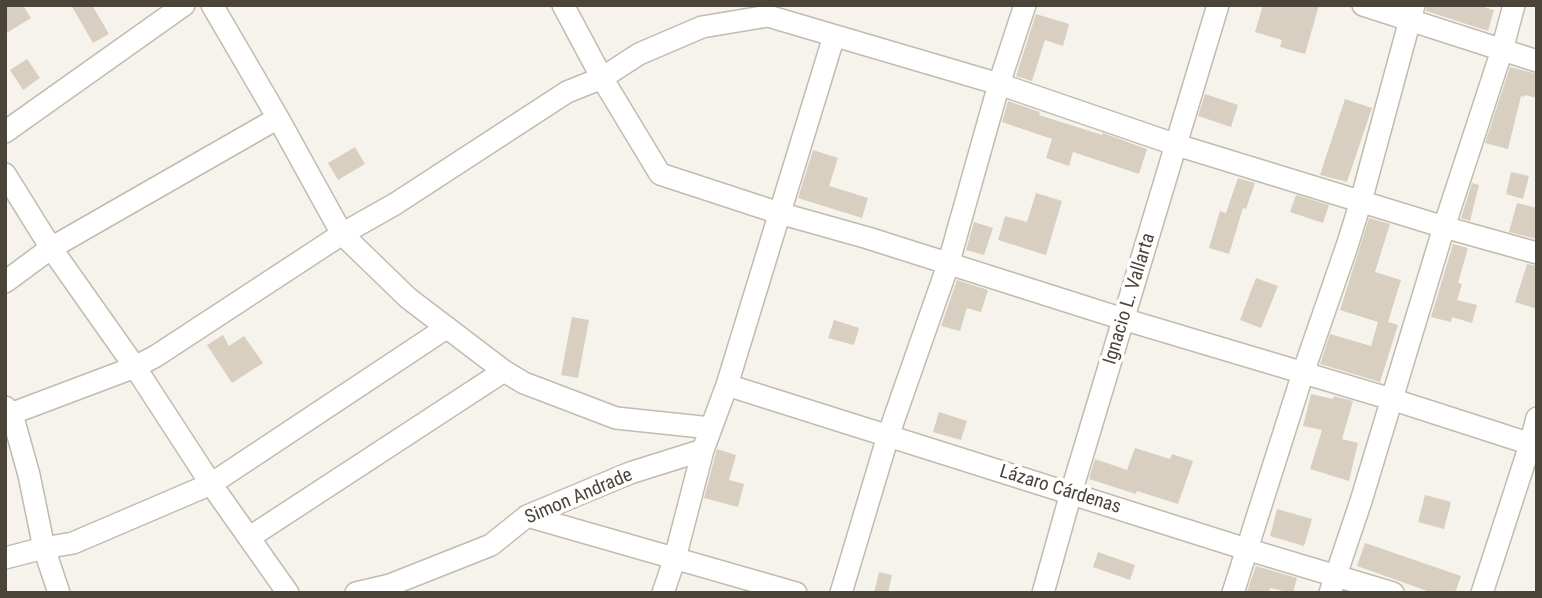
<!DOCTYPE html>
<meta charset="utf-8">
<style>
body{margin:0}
#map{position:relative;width:1542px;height:598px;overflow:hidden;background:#f6f3ec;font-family:"Roboto Condensed",sans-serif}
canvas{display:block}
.frame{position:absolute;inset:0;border:7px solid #4b4439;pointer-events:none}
</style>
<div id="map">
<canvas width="1542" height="598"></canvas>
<div class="frame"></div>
</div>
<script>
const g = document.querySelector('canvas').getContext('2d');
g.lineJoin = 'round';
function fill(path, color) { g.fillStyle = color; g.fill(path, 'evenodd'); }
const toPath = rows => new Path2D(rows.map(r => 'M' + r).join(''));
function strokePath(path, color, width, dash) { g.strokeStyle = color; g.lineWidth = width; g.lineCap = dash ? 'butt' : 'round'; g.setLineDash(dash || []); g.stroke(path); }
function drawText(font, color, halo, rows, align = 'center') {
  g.font = font + ' "Roboto Condensed",sans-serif'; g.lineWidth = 7; g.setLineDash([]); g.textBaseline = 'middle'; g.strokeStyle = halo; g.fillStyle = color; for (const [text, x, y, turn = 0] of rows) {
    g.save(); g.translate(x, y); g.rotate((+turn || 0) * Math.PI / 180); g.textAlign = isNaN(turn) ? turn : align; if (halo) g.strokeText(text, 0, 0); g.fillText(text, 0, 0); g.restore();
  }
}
const building = toPath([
 [5,5,23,5,31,18,5,34],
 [71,5,92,5,109,34,93,43],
 [1263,5,1319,5,1305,54,1280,47,1282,40,1255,32],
 [1427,5,1477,5,1494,10,1488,31,1426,11],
 [1036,14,1069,24,1063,46,1045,40,1032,81,1016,76],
 [27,59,40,78,23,90,10,70],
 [1510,67,1537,74,1537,98,1525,95,1524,97,1521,96,1508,149,1485,143],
 [1205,94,1238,105,1231,127,1198,116],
 [1345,99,1372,108,1347,182,1320,175],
 [1008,101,1040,112,1039,115,1102,135,1103,133,1147,149,1139,174,1073,152,1069,166,1046,158,1052,139,1002,122],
 [355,147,365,164,338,180,328,163],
 [813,150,838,158,829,186,868,198,862,218,798,198],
 [1511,172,1529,176,1523,199,1506,194],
 [1238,178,1255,183,1246,209,1243,208,1229,254,1209,248,1220,211,1226,213],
 [1472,183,1479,185,1470,221,1461,218],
 [1036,193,1062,201,1046,255,998,240,1005,216,1027,222],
 [1296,195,1329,205,1323,223,1290,212],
 [1517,203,1537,208,1537,239,1509,232],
 [1369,218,1390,224,1375,272,1401,280,1388,322,1398,325,1380,382,1320,364,1330,334,1371,346,1378,322,1340,310],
 [974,222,993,228,984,255,966,250],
 [1453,244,1468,248,1458,283,1462,284,1457,300,1477,305,1472,323,1452,317,1451,322,1431,317],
 [1527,264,1537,266,1537,309,1515,302],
 [1256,278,1278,286,1261,328,1240,320],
 [957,280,988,290,981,312,967,308,960,331,941,326],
 [572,317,589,320,578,378,561,375],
 [834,320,859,328,854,345,828,338],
 [223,335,229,346,244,336,263,363,232,383,207,345],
 [1311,394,1333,399,1334,396,1353,401,1342,439,1358,443,1349,481,1310,469,1322,430,1303,426],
 [939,412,967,421,961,440,933,432],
 [1135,448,1170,459,1172,454,1193,461,1178,504,1137,491,1136,494,1089,479,1095,459,1127,470],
 [717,449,736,455,729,480,744,484,738,507,704,498],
 [1425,495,1451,502,1444,529,1418,522],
 [1277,509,1312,519,1304,546,1270,536],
 [1365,543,1461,576,1455,593,1433,593,1357,566],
 [1098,552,1135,565,1130,580,1093,567],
 [1256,566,1297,578,1293,593,1270,588,1269,593,1247,591],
 [879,572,892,575,888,593,874,593]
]);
const minor = toPath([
 [212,5,278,118,342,234,408,298,504,371,524,383,616,418,711,428],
 [563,5,602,78,660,174,779,213,868,238,1123,319,1391,399,1537,446],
 [1363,5,1537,61],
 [5,132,184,5],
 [5,174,51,248,135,367,211,484,288,593],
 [5,282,51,248,278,118],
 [727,385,1246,549,1393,593],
 [5,407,12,414,29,475,44,548,59,593],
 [5,416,135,367,156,356,342,234,395,204,567,92,602,78,639,54,702,27,768,16,999,84,1177,145,1444,227,1537,253],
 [527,516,796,593],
 [250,537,504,371],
 [5,558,44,548,73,543,211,484,446,328],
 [356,593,390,585,491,545,527,516,630,473,703,450],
 [663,593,675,558,703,450,727,385,834,36],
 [841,593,888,436,948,265,999,84,1025,5],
 [1043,593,1071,493,1218,5],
 [1233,593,1303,373,1347,246,1361,201,1414,5],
 [1330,593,1361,501,1444,227,1502,50,1514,5],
 [1482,593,1530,445,1537,418]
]);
const streetNames = [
 ["Ignacio L. Vallarta",1130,299,-73],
 ["Lázaro Cárdenas",1060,490,17],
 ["Simon Andrade",579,497,-23]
];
fill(building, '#d8cfc1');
strokePath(minor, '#c2bbae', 24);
strokePath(minor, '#fff', 21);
drawText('19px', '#4b4439', '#fff', streetNames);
</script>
